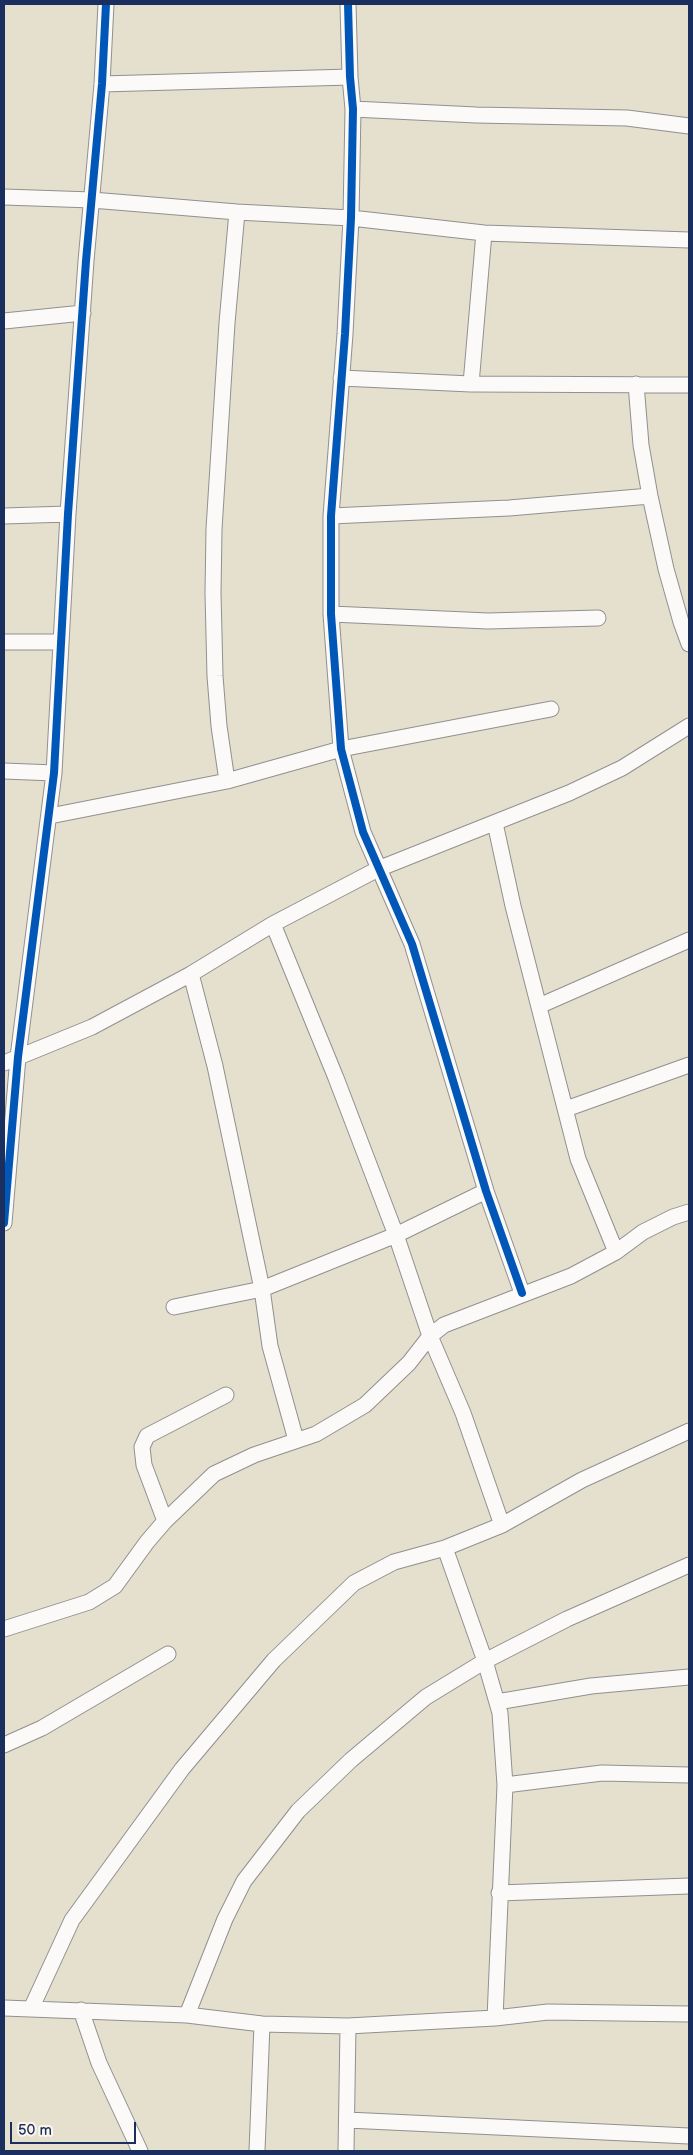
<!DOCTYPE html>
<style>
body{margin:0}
#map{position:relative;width:693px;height:2155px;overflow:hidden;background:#e5dfce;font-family:"Balsamiq Sans",sans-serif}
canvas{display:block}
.frame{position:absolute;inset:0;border:5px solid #1b2f5e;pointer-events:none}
.scale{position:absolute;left:10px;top:2122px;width:126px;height:22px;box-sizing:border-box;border:2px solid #1b2f5e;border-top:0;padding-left:6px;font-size:15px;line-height:18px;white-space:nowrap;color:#1b2f5e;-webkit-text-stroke:4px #fbf7ec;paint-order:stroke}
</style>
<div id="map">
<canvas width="693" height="2155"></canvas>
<div class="frame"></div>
<div class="scale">50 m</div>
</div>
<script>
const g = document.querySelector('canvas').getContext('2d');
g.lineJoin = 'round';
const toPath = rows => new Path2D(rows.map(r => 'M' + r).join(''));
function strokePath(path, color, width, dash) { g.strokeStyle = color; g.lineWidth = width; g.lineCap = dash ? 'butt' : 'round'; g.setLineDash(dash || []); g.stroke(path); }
const minor = toPath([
 [348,4,350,77,353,109,351,218,345,334,331,516,331,614,341,749,363,832,412,944,486,1191,522,1293],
 [102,84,350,77],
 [353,109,476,115,627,118,689,126],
 [4,197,92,200,237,212,351,218,484,233,689,240],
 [4,321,83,313],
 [341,378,471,384,689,385],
 [471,384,484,233],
 [636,384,641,445,650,496,666,569,681,622,689,644],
 [4,516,68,514],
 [331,516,509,508,650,496],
 [331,614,488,621,598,618],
 [4,642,61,642],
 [4,771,54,773],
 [227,781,219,726,215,676,213,593,214,529,227,323,237,212],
 [50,816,227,781,341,749,551,709],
 [495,823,513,906,578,1159,616,1252],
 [273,924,336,1078,396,1235,430,1336,463,1413,502,1525],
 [191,974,215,1066,262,1289,270,1346,296,1440],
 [539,1006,689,940],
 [4,1063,92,1027,191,974,273,924,378,869,569,793,622,768,689,726],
 [566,1109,689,1065],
 [4,1223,18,1057,54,773,68,514,86,261,102,84,106,4],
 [174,1307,262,1289,396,1235,486,1191],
 [165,1521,144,1465,142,1447,147,1436,226,1395],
 [445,1548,485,1661,500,1713,505,1785,495,2018],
 [4,1629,89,1602,115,1586,147,1542,165,1521,214,1474,254,1455,316,1434,365,1405,409,1363,430,1336,444,1325,571,1276,616,1252,643,1232,673,1217,689,1212],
 [497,1702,591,1686,689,1677],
 [4,1745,42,1728,168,1654],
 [505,1785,602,1773,689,1775],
 [499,1893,689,1886],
 [4,2008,187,2015,262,2024,348,2026,495,2018,548,2012,689,2014],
 [31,2009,72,1920,182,1769,274,1660,354,1583,394,1562,445,1548,502,1525,582,1480,689,1431],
 [81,2010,99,2063,140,2151],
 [187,2015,225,1919,244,1881,298,1811,351,1760,426,1697,485,1661,567,1619,689,1565],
 [347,2120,689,2136],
 [257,2151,262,2024],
 [346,2151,348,2026]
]);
const cycleway = toPath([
 [348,4,350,77,353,109,351,218,345,334,331,516,331,614,341,749,363,832,412,944,486,1191,522,1293],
 [4,1223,18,1057,54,773,68,514,86,261,102,84,106,4]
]);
strokePath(minor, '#909090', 17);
strokePath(minor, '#fbfaf8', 15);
strokePath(cycleway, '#0057b8', 8);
</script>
